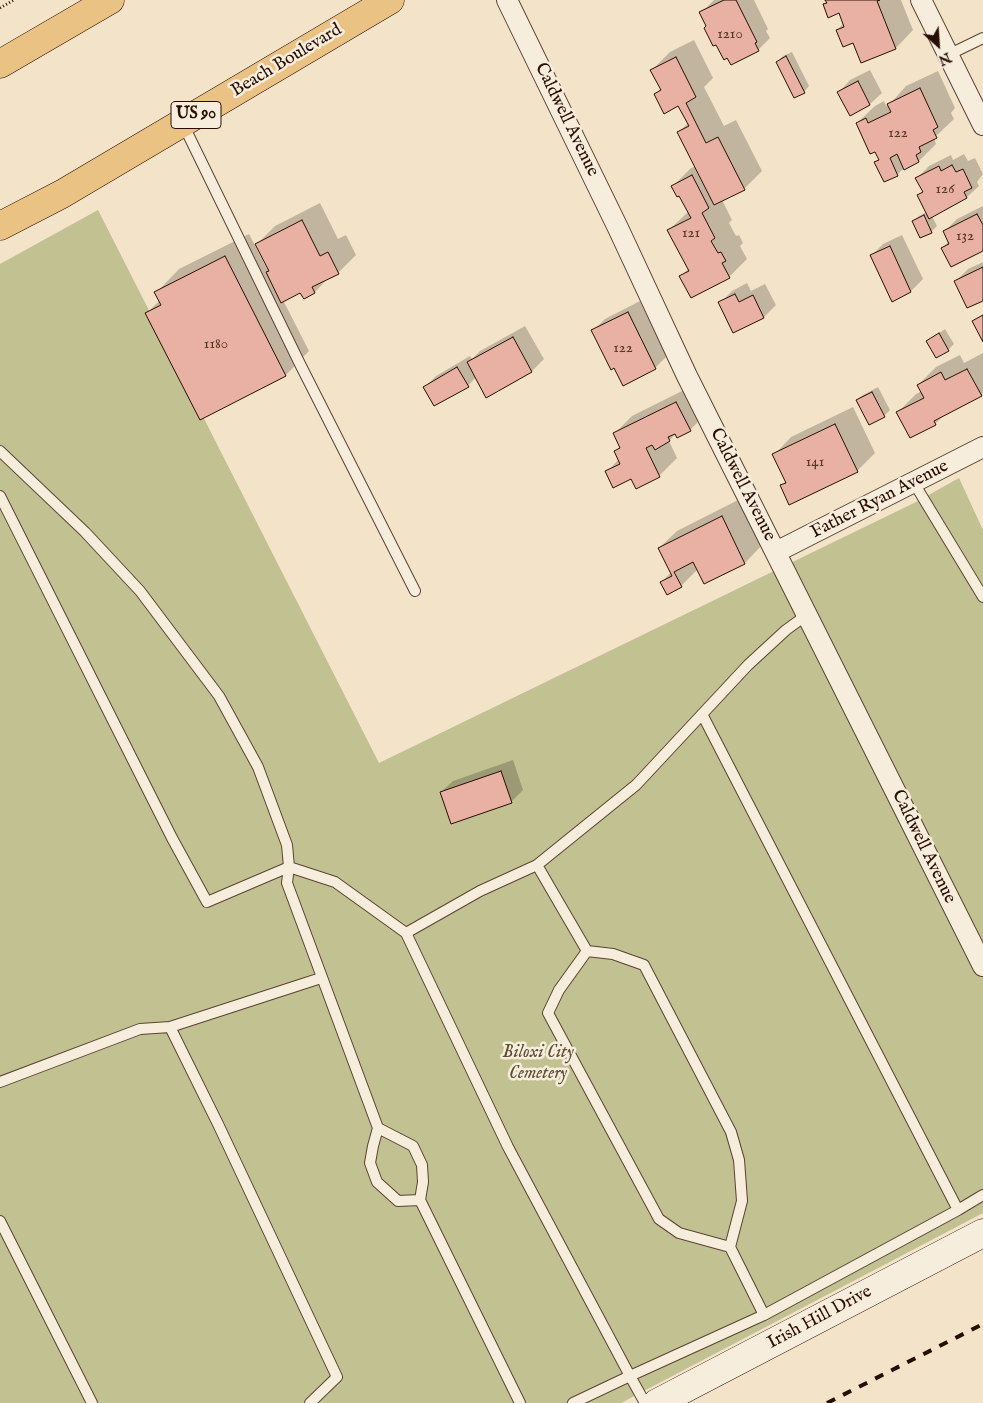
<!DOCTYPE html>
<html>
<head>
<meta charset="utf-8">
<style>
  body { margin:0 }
  #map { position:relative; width:983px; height:1403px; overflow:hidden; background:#f3e3c9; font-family:"IM FELL English",serif }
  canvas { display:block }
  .north { position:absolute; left:913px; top:20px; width:50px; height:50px; -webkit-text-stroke:4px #f7eddc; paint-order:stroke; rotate:154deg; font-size:14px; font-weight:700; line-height:20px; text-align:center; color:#280e00 }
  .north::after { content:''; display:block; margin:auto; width:18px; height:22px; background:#280e00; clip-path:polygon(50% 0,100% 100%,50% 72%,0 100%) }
</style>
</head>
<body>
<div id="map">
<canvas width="983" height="1403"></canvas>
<div class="north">N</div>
</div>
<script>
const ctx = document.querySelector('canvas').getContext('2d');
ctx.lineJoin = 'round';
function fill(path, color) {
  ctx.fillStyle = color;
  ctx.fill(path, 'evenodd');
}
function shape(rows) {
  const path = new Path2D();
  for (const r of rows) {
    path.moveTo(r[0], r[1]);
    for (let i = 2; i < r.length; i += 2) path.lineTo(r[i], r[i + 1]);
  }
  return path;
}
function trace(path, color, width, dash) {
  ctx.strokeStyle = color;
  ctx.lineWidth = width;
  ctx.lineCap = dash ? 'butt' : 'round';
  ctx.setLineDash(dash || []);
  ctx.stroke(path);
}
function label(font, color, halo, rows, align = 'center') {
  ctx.font = font + ' "IM FELL English",serif';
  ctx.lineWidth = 5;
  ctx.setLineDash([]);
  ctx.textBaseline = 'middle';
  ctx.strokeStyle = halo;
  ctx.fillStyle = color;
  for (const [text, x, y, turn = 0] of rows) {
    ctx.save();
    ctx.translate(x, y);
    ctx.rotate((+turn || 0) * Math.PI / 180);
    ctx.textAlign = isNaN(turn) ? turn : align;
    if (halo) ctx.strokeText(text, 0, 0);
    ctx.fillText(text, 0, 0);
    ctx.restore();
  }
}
const green = shape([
  [98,210,379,763,916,502,959,478,983,530,983,1213,621,1403,0,1403,0,264]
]);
const shadow = shape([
  [714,0,754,0,768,29,766,31,770,38,758,50,707,26,701,13],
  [827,0,901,0,913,30,896,48,854,42,837,30,844,23,839,12,824,5],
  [694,40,713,78,704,87,724,126,736,120,762,171,744,189,722,200,732,220,729,223,736,236,739,235,743,243,740,246,747,259,729,277,681,276,689,268,669,230,689,211,673,186,691,168,696,166,679,132,688,123,679,105,656,94,661,88,652,70,670,52],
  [792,52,809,86,804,92,777,62,783,56],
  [870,70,882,93,870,104,850,115,839,92,850,80],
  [938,71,955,108,951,113,954,119,934,138,936,144,919,161,905,167,897,175,876,162,880,159,857,123,875,106,884,101,886,106,889,105,906,86],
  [964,154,968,161,975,158,983,174,977,182,979,186,967,197,932,216,937,226,931,232,921,237,913,222,919,216,927,212,918,196,923,191,917,178,929,166,951,155,953,160],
  [320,203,338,239,346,235,356,255,338,273,329,277,315,292,304,297,301,291,283,300,309,351,286,375,200,418,146,314,160,300,156,293,179,269,249,234,267,269,269,268,257,244,275,226],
  [983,206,983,250,942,248,949,241,945,231,957,219],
  [902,235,923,279,911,291,892,300,871,256,883,244],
  [983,262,983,299,956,281,968,269],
  [747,283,751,291,765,284,776,305,764,317,734,331,720,303,732,291],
  [640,301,667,356,655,368,593,331,605,319],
  [525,326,544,359,532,371,487,396,476,377,468,386,425,387,436,376,470,356,472,359,480,351],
  [945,329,954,344,948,350,928,341],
  [983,353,983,393,981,395,945,414,935,424,898,412,916,394,922,391,918,385,936,367,960,355,964,363],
  [694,385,708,412,690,430,676,433,669,441,677,458,659,476,637,487,632,477,607,472,619,459,616,451,621,446,614,434,632,416],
  [878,387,890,410,884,416,857,400,863,395],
  [853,407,875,453,857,471,782,485,786,481,774,455,791,437],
  [740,499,762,545,745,563,704,583,698,569,681,586,662,582,671,572,659,548,677,531],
  [513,760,523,790,511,802,441,792,453,781]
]);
const building = shape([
  [724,0,736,0,757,42,755,43,759,51,731,65,727,58,724,60,716,45,713,46,704,28,706,26,699,12,724,0],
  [825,0,880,0,877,1,896,49,861,63,853,43,843,47,836,30,844,27,839,13,828,18,823,4,827,3,825,0],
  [786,56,805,93,794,98,776,62,786,56],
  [676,57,696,97,686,103,706,143,718,137,745,190,714,205,677,132,689,126,678,106,664,114,654,94,661,90,650,70,676,57],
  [858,81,870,105,850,116,837,92,858,81],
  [920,88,938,127,933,130,937,138,919,147,921,152,916,155,919,162,904,170,897,154,890,158,898,176,884,182,874,162,879,160,875,152,870,154,856,123,866,118,868,123,891,112,887,104,920,88],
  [952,165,956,172,963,169,972,188,964,192,967,198,929,219,917,195,923,192,915,178,939,166,941,171,952,165],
  [692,175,709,208,702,213,715,238,711,241,718,253,721,252,726,261,722,263,730,278,691,298,679,276,689,271,667,230,691,218,679,196,677,197,671,186,692,175],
  [977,214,983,225,983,251,951,267,941,248,949,244,943,231,977,214],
  [924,215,932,233,920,238,912,221,924,215],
  [302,220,320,256,328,252,339,274,312,287,315,293,304,299,300,293,281,303,266,272,269,271,255,244,302,220],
  [890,246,911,292,892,302,870,255,890,246],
  [225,256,286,376,200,420,145,313,161,305,154,292,225,256],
  [983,267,983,301,967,308,954,281,983,267],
  [735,294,739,302,753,295,764,318,733,333,718,302,735,294],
  [628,312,656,369,623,386,614,368,611,370,591,330,628,312],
  [983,315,983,342,972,321,983,315],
  [939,333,949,351,936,358,926,341,939,333],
  [513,337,532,372,486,398,467,362,513,337],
  [457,367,469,387,434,406,423,387,457,367],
  [967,369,982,396,934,421,936,425,910,438,896,412,924,398,917,385,941,372,945,380,967,369],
  [872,392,885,417,869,425,856,400,872,392],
  [676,402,691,431,677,438,675,434,668,437,670,441,655,450,652,445,646,448,660,477,636,489,631,479,613,488,605,471,620,464,614,451,620,448,613,433,676,402],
  [835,424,858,472,789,505,780,485,786,483,772,454,835,424],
  [722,516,745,564,704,584,693,562,674,572,682,587,667,595,660,582,672,576,658,548,722,516],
  [501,771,512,803,451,824,440,792,501,771]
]);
const path = shape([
  [0,8,14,0]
]);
const lane = shape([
  [948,55,983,38],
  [183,124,300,364,415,591],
  [0,451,85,532,140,591,219,696,258,767,287,845,289,867,287,883,378,1128,373,1146,370,1163,377,1182,398,1201,420,1200,520,1403],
  [914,483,983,597],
  [0,496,172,838,207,902,289,867,335,882,406,933,508,1147,630,1376,573,1403],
  [702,714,958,1210,983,1195],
  [537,865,587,951,559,990,548,1013,659,1219,679,1233,730,1247,764,1315,630,1376,645,1403],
  [406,933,480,891,537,865,636,785,748,665,786,630,808,614],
  [587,951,613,954,644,965,731,1132,739,1160,742,1201,730,1247],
  [0,1082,140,1029,170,1027],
  [378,1128,413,1146,422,1165,423,1182,420,1200],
  [0,1221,92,1403],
  [764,1315,958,1210],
  [310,1403,337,1377,218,1124,170,1027,321,978]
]);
const street = shape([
  [507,0,618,228,687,376,983,966],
  [921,0,983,125],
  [776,552,983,447]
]);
const secondary = shape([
  [657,1403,983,1233]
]);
const primary = shape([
  [0,64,110,0],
  [0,226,62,194,390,0]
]);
const rail = shape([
  [827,1403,983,1324]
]);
const numberNames = [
  ["1210",730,35],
  ["122",898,134],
  ["126",945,190],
  ["121",691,234],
  ["132",965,237],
  ["1180",216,345],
  ["122",623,349],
  ["141",815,463]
];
const shields = [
  [196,115,50]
];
const shieldNames = [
  ["US 90",196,115]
];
const streetNames = [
  ["Beach Boulevard",287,61,-31],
  ["Caldwell Avenue",566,120,64],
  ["Caldwell Avenue",742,485,63],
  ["Father Ryan Avenue",880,500,-27],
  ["Caldwell Avenue",923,847,64],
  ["Irish Hill Drive",820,1318,-28]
];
const parkNames = [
  ["Biloxi City",538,1053],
  ["Cemetery",538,1074]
];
fill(green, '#c2c191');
fill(shadow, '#0003');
fill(building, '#e9b1a3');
trace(building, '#280e00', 1);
trace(lane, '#5b4332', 12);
trace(street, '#5b4332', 22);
trace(secondary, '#280e00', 29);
trace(primary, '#280e00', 29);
trace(path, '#280e00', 3, [1, 2.5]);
trace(lane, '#f7eddc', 10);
trace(street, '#f7eddc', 20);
trace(secondary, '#f7eddc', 28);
trace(primary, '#eac284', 28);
trace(rail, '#280e00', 4, [9, 9]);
label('15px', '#583729', null, numberNames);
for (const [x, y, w] of shields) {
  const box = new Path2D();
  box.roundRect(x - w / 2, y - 13.5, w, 27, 4);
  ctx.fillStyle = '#f7eddc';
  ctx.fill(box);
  trace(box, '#280e00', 1);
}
label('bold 16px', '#280e00', null, shieldNames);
label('18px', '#280e00', '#f7eddc', streetNames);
label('italic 18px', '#5e4d33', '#f7eddc', parkNames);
</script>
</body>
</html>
